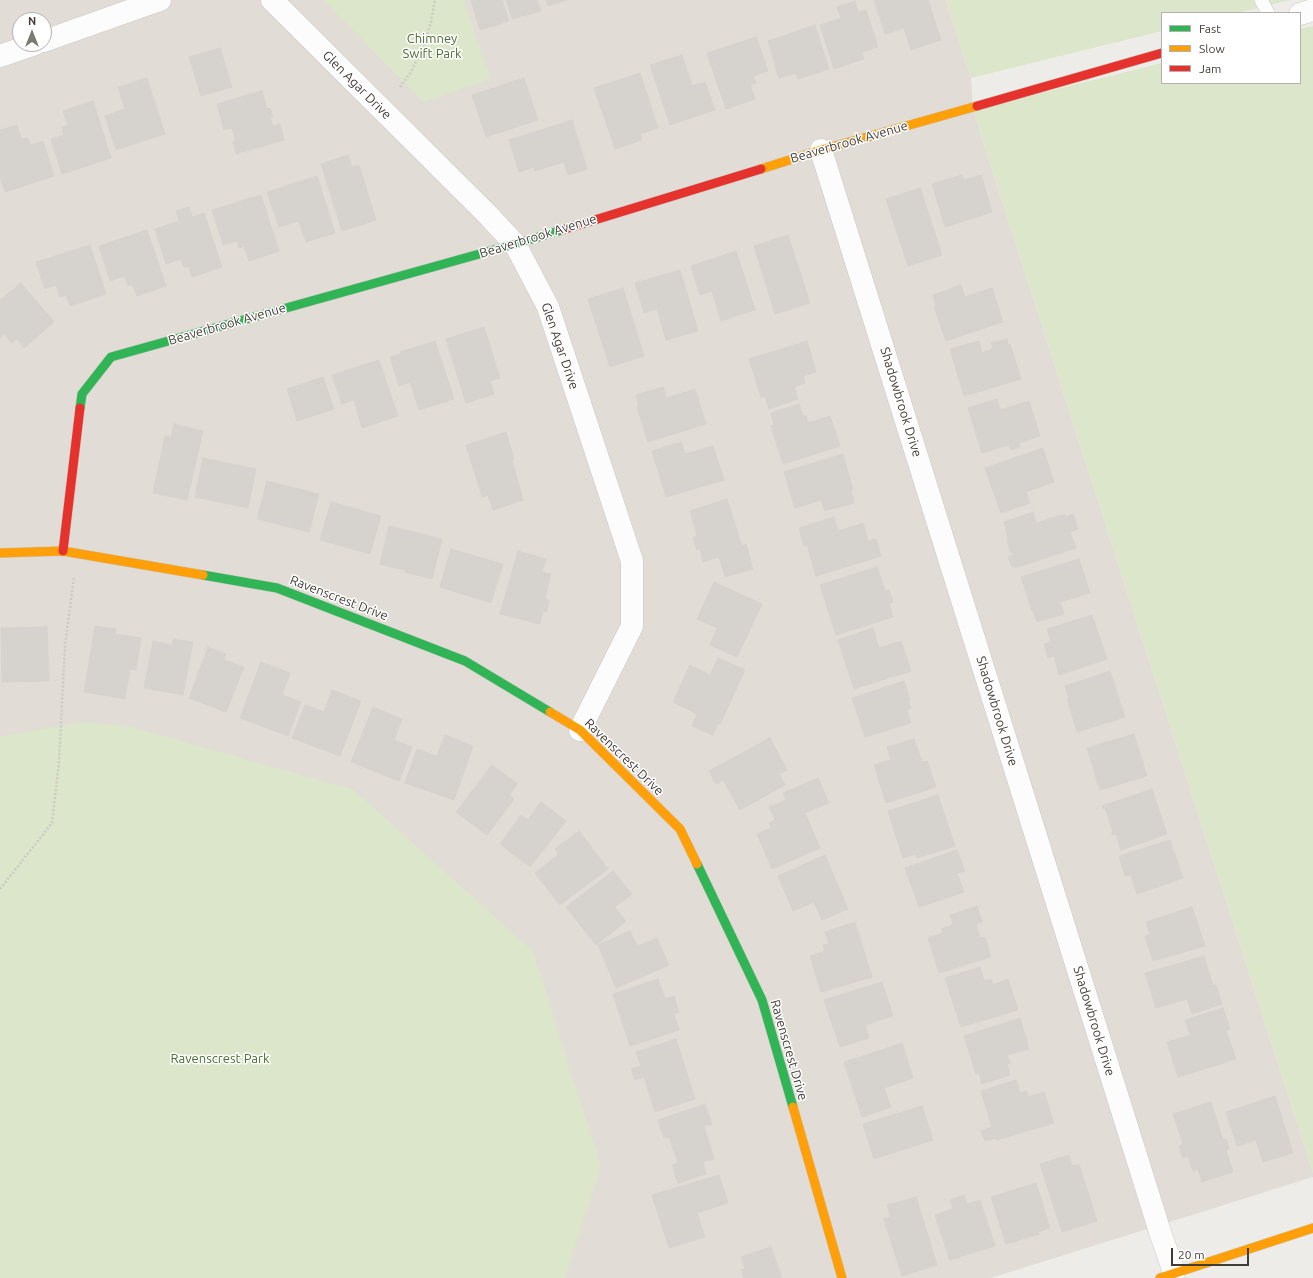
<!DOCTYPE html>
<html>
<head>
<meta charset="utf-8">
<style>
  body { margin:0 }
  #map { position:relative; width:1313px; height:1278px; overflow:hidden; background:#eeece8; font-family:Ubuntu,sans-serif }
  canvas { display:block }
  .legend { position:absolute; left:1161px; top:12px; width:140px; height:72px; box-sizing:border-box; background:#fff; border:1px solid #b3b1af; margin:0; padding:5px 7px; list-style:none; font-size:12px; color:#423d36 }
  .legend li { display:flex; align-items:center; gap:8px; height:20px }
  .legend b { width:20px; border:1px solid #b3b1af }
  .north { position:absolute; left:12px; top:12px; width:40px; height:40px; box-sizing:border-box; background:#fff; border:1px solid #b3b1af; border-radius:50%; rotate:0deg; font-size:11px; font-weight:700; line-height:16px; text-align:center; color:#423d36 }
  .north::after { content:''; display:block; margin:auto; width:14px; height:18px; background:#7e7a74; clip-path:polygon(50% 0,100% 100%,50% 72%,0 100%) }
  .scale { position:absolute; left:1171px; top:1248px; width:78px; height:18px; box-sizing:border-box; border:2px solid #423d36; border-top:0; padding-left:5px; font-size:12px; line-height:14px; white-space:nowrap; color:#423d36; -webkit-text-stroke:3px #fff; paint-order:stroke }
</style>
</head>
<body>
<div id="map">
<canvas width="1313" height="1278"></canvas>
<ul class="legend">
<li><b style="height:5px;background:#30b455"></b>Fast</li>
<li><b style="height:5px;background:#ff9f0a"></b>Slow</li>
<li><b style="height:5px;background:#e5322d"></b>Jam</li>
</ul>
<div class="north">N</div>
<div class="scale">20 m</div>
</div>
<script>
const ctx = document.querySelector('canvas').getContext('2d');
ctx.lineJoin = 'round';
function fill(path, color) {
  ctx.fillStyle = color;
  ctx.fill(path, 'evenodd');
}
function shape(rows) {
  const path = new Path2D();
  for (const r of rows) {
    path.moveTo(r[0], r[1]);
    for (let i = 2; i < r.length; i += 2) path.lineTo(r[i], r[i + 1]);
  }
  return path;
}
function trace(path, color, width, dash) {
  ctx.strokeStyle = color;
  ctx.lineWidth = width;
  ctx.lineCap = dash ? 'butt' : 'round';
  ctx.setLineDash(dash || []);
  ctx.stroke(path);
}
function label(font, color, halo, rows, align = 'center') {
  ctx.font = font + ' Ubuntu,sans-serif';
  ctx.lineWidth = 3;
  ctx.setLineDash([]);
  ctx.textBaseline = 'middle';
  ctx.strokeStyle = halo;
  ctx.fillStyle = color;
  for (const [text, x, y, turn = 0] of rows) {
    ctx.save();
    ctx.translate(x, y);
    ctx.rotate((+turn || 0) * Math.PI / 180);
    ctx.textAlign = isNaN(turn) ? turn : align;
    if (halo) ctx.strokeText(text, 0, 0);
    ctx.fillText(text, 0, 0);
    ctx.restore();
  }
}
const residential = shape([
  [0,0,946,0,971,78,973,110,1313,1173,1313,1177,991,1278,446,1278,0,788],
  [20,20,44,20,44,44,20,44]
]);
const green = shape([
  [323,0,464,0,491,79,423,102],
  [946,0,1290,0,1237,13,1162,13,1162,31,971,78],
  [1313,26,1313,1173,973,110,1162,63,1162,83,1300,83,1300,29],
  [82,722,132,727,354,790,533,951,601,1167,565,1278,0,1278,0,737]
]);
const building = shape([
  [471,0,502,0,509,21,480,30,471,0],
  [506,0,537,0,541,11,512,19,506,0],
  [546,0,567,0,548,6,546,0],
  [874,0,928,0,941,40,911,50,904,28,885,34,874,0],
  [855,1,858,12,866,10,878,47,862,52,864,59,834,69,820,25,841,18,837,7,855,1],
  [815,25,829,69,798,79,796,73,779,78,768,41,815,25],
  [756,37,768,71,753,76,756,83,750,85,755,99,726,109,707,53,756,37],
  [220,48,232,87,201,96,189,57,220,48],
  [682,55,692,86,705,82,715,110,670,125,650,65,682,55],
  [640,73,658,128,640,134,642,140,615,149,594,88,640,73],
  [147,78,165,134,116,150,105,116,125,109,118,87,147,78],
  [524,78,538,120,486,137,472,95,524,78],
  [262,91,267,109,270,108,273,117,270,118,273,126,280,124,284,140,236,154,233,141,236,141,232,128,224,130,217,104,262,91],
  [93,101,111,158,62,174,51,139,64,135,62,127,68,125,63,111,93,101],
  [572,120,587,169,568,175,564,162,535,171,534,167,519,172,509,140,572,120],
  [17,125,21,139,28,138,30,145,43,141,54,176,5,192,0,177,0,130,17,125],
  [348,155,352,167,359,165,376,220,342,231,321,164,348,155],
  [962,175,964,180,981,175,992,212,945,227,932,184,962,175],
  [317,176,335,233,306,242,299,221,279,227,267,192,317,176],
  [920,188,942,255,908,266,886,199,920,188],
  [261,195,279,251,249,261,244,246,239,248,237,241,223,245,212,210,261,195],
  [189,207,192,217,204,213,222,267,192,277,189,266,184,267,181,259,166,264,155,229,179,221,176,211,189,207],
  [147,230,166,286,137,296,132,284,128,286,125,276,110,281,99,246,147,230],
  [788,235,810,303,775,314,754,246,788,235],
  [90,245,106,294,70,306,66,295,60,297,56,285,45,289,36,262,90,245],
  [736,251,755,310,721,321,712,291,700,295,691,266,736,251],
  [680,270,698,331,666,340,657,309,644,313,635,283,680,270],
  [21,283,54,322,24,348,17,339,12,343,4,334,0,338,0,300,21,283],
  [961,285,965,297,992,288,1003,322,946,341,934,307,936,306,933,295,961,285],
  [623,288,644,356,610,367,588,299,623,288],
  [484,327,500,378,490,381,494,394,466,403,446,339,484,327],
  [1007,339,1008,345,1010,344,1021,379,964,396,950,349,979,341,982,353,993,349,991,343,1007,339],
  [435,341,454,399,419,410,410,382,399,386,390,357,401,354,400,352,435,341],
  [807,341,816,372,803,376,805,383,794,387,798,399,769,409,765,396,761,397,749,359,807,341],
  [379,360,398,416,362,428,354,400,342,404,332,375,379,360],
  [323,377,334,409,297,421,287,389,323,377],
  [663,387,666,398,695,389,706,424,648,442,637,407,639,406,636,395,663,387],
  [997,399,1000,410,1029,401,1040,436,1019,443,1020,447,1011,450,1009,445,982,453,968,408,997,399],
  [799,404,803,416,806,415,808,423,830,416,840,446,783,464,771,426,774,425,771,413,799,404],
  [174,424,203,431,187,500,153,493,165,436,171,437,174,424],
  [506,432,514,459,512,460,523,500,493,510,488,495,482,497,466,445,506,432],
  [681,442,685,454,713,446,724,480,666,497,652,451,681,442],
  [1043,448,1054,482,1026,492,1030,503,1001,513,985,468,1043,448],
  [843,454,853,490,851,491,854,503,825,511,821,500,795,508,784,472,843,454],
  [203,458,256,469,248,508,195,497,203,458],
  [267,481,319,494,309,532,257,519,267,481],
  [727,499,742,546,746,544,753,569,725,577,719,557,703,562,700,549,697,550,693,538,697,535,690,511,727,499],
  [331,502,381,516,370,554,320,540,331,502],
  [1033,512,1036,523,1065,514,1065,517,1073,514,1078,529,1070,532,1076,548,1018,567,1012,567,1008,557,1013,555,1013,552,1011,553,1007,541,1008,540,1007,533,1004,522,1033,512],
  [834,517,838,531,863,523,868,541,876,539,881,556,816,576,807,545,804,546,799,528,834,517],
  [389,526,442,539,432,579,405,572,405,570,380,564,389,526],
  [451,549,503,564,491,603,440,587,451,549],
  [518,551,546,559,542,572,551,574,545,598,549,601,546,612,543,611,540,624,500,614,518,551],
  [1079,559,1090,593,1060,602,1064,614,1037,622,1033,611,1032,611,1021,577,1079,559],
  [877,567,885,591,889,590,893,602,889,604,893,617,836,635,820,585,877,567],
  [714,582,762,604,737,657,710,645,717,628,697,619,714,582],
  [1092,615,1107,659,1059,675,1054,656,1048,658,1044,644,1051,642,1047,629,1092,615],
  [95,626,116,629,115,634,141,638,136,670,130,669,125,699,84,692,95,626],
  [47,627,49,681,2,682,1,628,47,627],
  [873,628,879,648,901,641,911,671,854,689,838,640,873,628],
  [174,639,193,642,183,695,144,688,153,641,172,645,174,639],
  [208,647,226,654,224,660,244,667,226,712,189,698,208,647],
  [718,658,745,670,720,724,718,723,713,735,692,726,697,714,673,702,690,665,710,675,718,658],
  [261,662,290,673,282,695,301,702,288,736,240,718,261,662],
  [1110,671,1125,717,1077,732,1067,699,1069,699,1065,686,1110,671],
  [904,681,910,700,908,701,911,708,907,710,911,723,865,737,852,698,904,681],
  [332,690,361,701,340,756,292,738,305,705,324,712,332,690],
  [373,707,402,719,394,740,412,747,399,781,351,762,373,707],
  [1134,734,1147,776,1100,790,1087,748,1134,734],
  [445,735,473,746,454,800,405,783,417,749,437,756,445,735],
  [770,738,787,770,779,774,785,785,740,810,723,780,716,784,709,771,770,738],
  [914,739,922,762,927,761,936,787,886,803,874,765,891,760,887,747,914,739],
  [492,765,518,784,509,795,514,799,487,835,456,812,492,765],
  [818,778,829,803,805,813,820,848,772,869,757,834,771,828,769,823,775,820,769,807,786,800,783,793,818,778],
  [1152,789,1167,834,1121,850,1116,834,1112,835,1112,832,1113,831,1105,808,1103,809,1102,806,1152,789],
  [938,795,955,846,917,858,916,854,903,858,888,811,938,795],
  [541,802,566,821,530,867,500,844,521,815,528,820,541,802],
  [579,831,608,869,560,905,535,873,559,854,555,849,579,831],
  [1170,840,1183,878,1137,894,1131,875,1125,876,1119,856,1170,840],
  [957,850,965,871,957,873,964,892,919,907,905,868,957,850],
  [825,855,848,909,822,920,814,902,793,911,778,876,825,855],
  [613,871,632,894,615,907,626,921,596,945,566,907,613,871],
  [977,906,982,922,976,924,980,938,985,937,991,957,939,973,928,938,943,933,941,929,953,925,950,915,977,906],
  [1192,907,1205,946,1153,961,1145,936,1150,934,1146,922,1192,907],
  [855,922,872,977,821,992,810,956,825,951,823,945,829,944,825,932,855,922],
  [630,931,637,946,657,938,669,965,616,988,598,945,630,931],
  [1204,956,1213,986,1216,985,1222,1004,1192,1014,1187,999,1156,1008,1145,973,1204,956],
  [980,967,984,981,991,979,993,985,1008,979,1018,1010,961,1027,945,978,980,967],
  [658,979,665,999,674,996,679,1012,674,1014,679,1030,630,1046,613,994,658,979],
  [882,982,893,1016,865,1025,869,1038,840,1047,824,1000,882,982],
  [1223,1008,1230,1029,1226,1030,1236,1059,1178,1077,1167,1042,1190,1035,1185,1020,1223,1008],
  [1020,1018,1029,1049,1007,1055,1010,1063,1007,1064,1010,1075,982,1084,979,1073,976,1074,964,1036,1020,1018],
  [676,1039,695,1099,655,1112,644,1077,635,1080,631,1069,641,1066,636,1052,676,1039],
  [902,1043,913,1078,884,1088,891,1107,862,1117,844,1062,902,1043],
  [1016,1080,1020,1093,1027,1091,1028,1097,1044,1092,1054,1123,997,1140,996,1138,985,1141,981,1131,992,1127,981,1091,1016,1080],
  [1275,1096,1293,1153,1263,1162,1256,1140,1237,1146,1226,1112,1275,1096],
  [1211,1102,1223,1140,1226,1139,1229,1149,1226,1150,1233,1172,1202,1182,1198,1169,1193,1171,1188,1156,1183,1158,1179,1146,1183,1144,1173,1114,1211,1102],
  [705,1104,712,1124,704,1126,714,1159,703,1162,706,1174,678,1183,672,1165,678,1163,669,1137,664,1138,658,1120,705,1104],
  [922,1106,933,1140,874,1159,863,1124,922,1106],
  [1069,1155,1072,1166,1079,1164,1097,1221,1062,1232,1040,1164,1069,1155],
  [719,1175,728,1203,697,1213,705,1237,669,1248,652,1195,719,1175],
  [1036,1183,1050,1228,1038,1232,1039,1234,1006,1244,991,1197,1036,1183],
  [964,1195,967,1204,980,1200,995,1246,950,1260,935,1215,953,1209,950,1200,964,1195],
  [916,1197,937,1265,902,1276,884,1219,891,1217,887,1205,916,1197],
  [771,1247,782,1278,744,1278,741,1270,745,1269,741,1257,771,1247]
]);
const path = shape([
  [400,87,411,72,423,47,431,22,435,0],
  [0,889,52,823,59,762,65,646,74,577]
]);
const lane = shape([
  [1261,0,1268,13]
]);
const street = shape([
  [272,0,486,213,515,244,548,307,632,561,632,626,580,730],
  [1300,14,1313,10],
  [44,41,160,0],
  [0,56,35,44],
  [821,150,1161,1235,1174,1272]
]);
const fast = shape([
  [80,408,82,394,111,357,515,244,562,230],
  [203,575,277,588,465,661,550,712],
  [697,864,762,1000,793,1107]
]);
const slow = shape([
  [761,169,821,150,977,106],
  [0,553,63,551,203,575],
  [550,712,580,730,680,829,697,864],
  [793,1107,842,1278],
  [1160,1278,1313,1228]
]);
const jam = shape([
  [977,106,1162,53],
  [562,230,761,169],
  [63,551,80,408]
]);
const parkNames = [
  ["Chimney",432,39],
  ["Swift Park",432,54],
  ["Ravenscrest Park",220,1059]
];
const streetNames = [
  ["Glen Agar Drive",357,85,45],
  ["Beaverbrook Avenue",849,142,-16],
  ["Beaverbrook Avenue",538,236,-17],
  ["Beaverbrook Avenue",227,324,-16],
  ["Glen Agar Drive",560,346,71],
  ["Shadowbrook Drive",901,402,73],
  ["Ravenscrest Drive",339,598,21],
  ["Shadowbrook Drive",997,711,73],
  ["Ravenscrest Drive",624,757,44],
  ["Shadowbrook Drive",1094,1021,73],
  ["Ravenscrest Drive",789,1050,74]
];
fill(residential, '#e1ddd6');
fill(green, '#dce6ca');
fill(building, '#d6d3cf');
trace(building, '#d6d3ce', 1);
trace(lane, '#cac8c4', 14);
trace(street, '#cac8c4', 23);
trace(fast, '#ccc8c0', 10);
trace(slow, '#ccc8c0', 10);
trace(jam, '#ccc8c0', 10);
trace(path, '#cccac6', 2.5, [2, 2]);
trace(lane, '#fcfcfc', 13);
trace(street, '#fcfcfc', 22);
trace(fast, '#30b455', 9);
trace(slow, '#ff9f0a', 9);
trace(jam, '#e5322d', 9);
label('13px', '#4b6d30', '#fff', parkNames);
label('13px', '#423d36', '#fff', streetNames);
</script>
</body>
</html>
